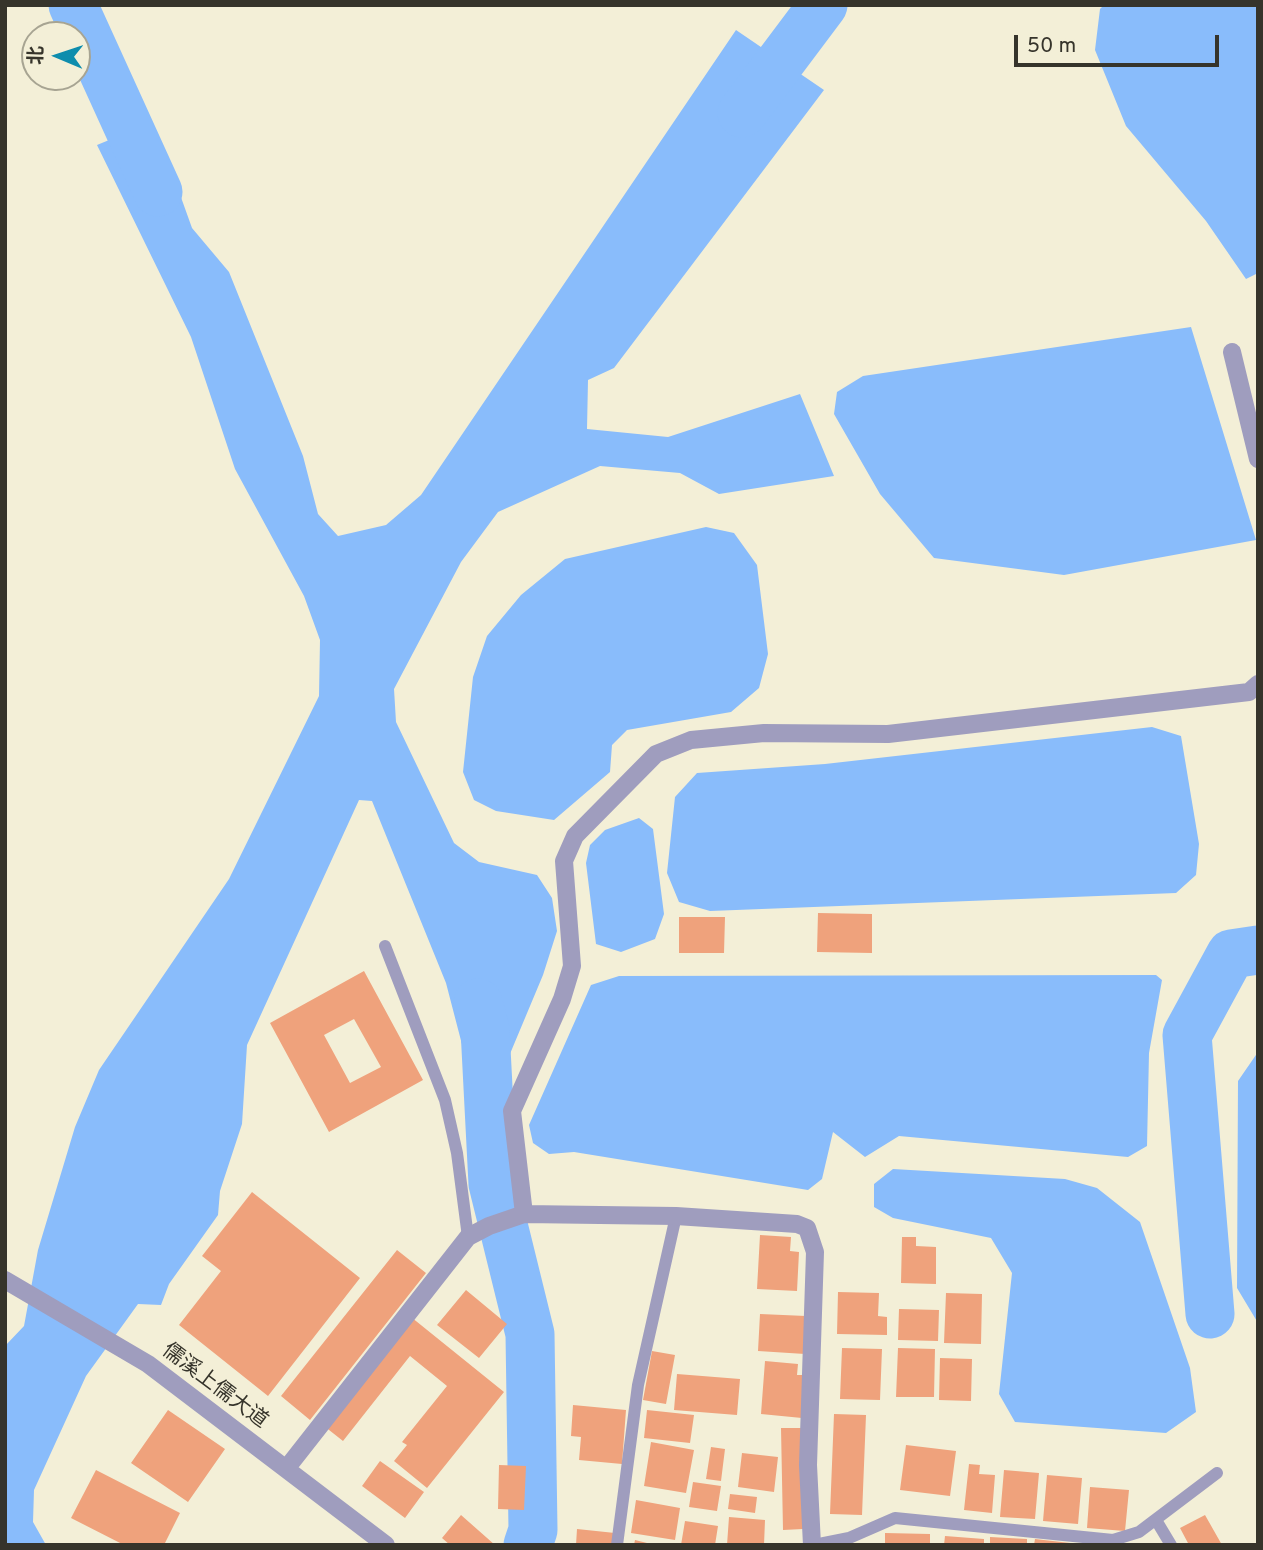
<!DOCTYPE html>
<html>
<head>
<meta charset="utf-8">
<style>
  body { margin:0 }
  #map { position:relative; width:1263px; height:1550px; overflow:hidden; background:#f3efd7; font-family:Overpass,"Noto Sans SC",sans-serif }
  canvas { display:block }
  .frame { position:absolute; inset:0; border:7px solid #36342b; pointer-events:none }
  .north { position:absolute; left:21px; top:21px; width:70px; height:70px; box-sizing:border-box; background:#f3efd7; border:2px solid #a7a492; border-radius:50%; rotate:272deg; font-size:19px; font-weight:700; line-height:28px; text-align:center; color:#36342b }
  .north::after { content:''; display:block; margin:auto; width:24px; height:32px; background:#0e8dad; clip-path:polygon(50% 0,100% 100%,50% 72%,0 100%) }
  .scale { position:absolute; left:1014px; top:35px; width:205px; height:32px; box-sizing:border-box; border:4px solid #36342b; border-top:0; padding-left:9px; font-size:21px; line-height:24px; white-space:nowrap; color:#36342b; -webkit-text-stroke:5px #f3efd7; paint-order:stroke }
</style>
</head>
<body>
<div id="map">
<canvas width="1263" height="1550"></canvas>
<div class="frame"></div>
<div class="north">北</div>
<div class="scale">50 m</div>
</div>
<script>
const ctx = document.querySelector('canvas').getContext('2d');
ctx.lineJoin = 'round';
function fill(path, color) {
  ctx.fillStyle = color;
  ctx.fill(path, 'evenodd');
}
function shape(rows) {
  const path = new Path2D();
  for (const r of rows) {
    path.moveTo(r[0], r[1]);
    for (let i = 2; i < r.length; i += 2) path.lineTo(r[i], r[i + 1]);
  }
  return path;
}
function trace(path, color, width, dash) {
  ctx.strokeStyle = color;
  ctx.lineWidth = width;
  ctx.lineCap = dash ? 'butt' : 'round';
  ctx.setLineDash(dash || []);
  ctx.stroke(path);
}
function label(font, color, halo, rows, align = 'center') {
  ctx.font = font + ' Overpass,"Noto Sans SC",sans-serif';
  ctx.lineWidth = 7;
  ctx.setLineDash([]);
  ctx.textBaseline = 'middle';
  ctx.strokeStyle = halo;
  ctx.fillStyle = color;
  for (const [text, x, y, turn = 0] of rows) {
    ctx.save();
    ctx.translate(x, y);
    ctx.rotate((+turn || 0) * Math.PI / 180);
    ctx.textAlign = isNaN(turn) ? turn : align;
    if (halo) ctx.strokeText(text, 0, 0);
    ctx.fillText(text, 0, 0);
    ctx.restore();
  }
}
const water = shape([
  [1104,5,1258,5,1258,273,1246,279,1206,221,1126,126,1095,50,1100,9],
  [736,30,824,90,614,368,588,380,587,429,668,437,800,394,834,476,719,494,680,473,600,466,498,512,461,562,394,689,396,722,454,843,479,862,537,875,552,898,557,931,543,975,507,1061,471,1079,446,983,372,801,359,800,247,1045,242,1124,220,1191,218,1215,169,1284,161,1305,138,1304,86,1376,34,1490,33,1522,46,1545,5,1545,5,1346,24,1326,38,1250,75,1127,99,1070,229,879,319,696,320,640,304,596,235,469,191,337,97,145,148,124,173,175,192,228,229,272,303,456,318,514,338,536,386,525,421,495],
  [1191,327,1256,540,1064,575,934,558,880,494,834,414,837,392,863,376],
  [706,527,734,533,757,565,768,654,759,688,731,712,627,730,612,745,610,772,554,820,496,811,474,800,463,772,473,677,487,636,521,595,565,559],
  [1152,727,1181,736,1199,844,1196,875,1176,893,710,911,679,902,667,873,675,797,697,773,825,764],
  [639,818,653,829,664,914,655,939,621,952,596,944,586,863,590,845,605,830],
  [1156,975,1162,980,1149,1053,1147,1146,1128,1157,899,1136,865,1157,833,1132,822,1179,808,1190,574,1152,549,1154,533,1143,529,1125,591,985,619,976],
  [1258,1052,1258,1323,1237,1288,1238,1081],
  [893,1169,1065,1179,1097,1188,1140,1222,1190,1368,1196,1412,1166,1433,1015,1422,999,1394,1012,1273,991,1238,893,1218,874,1207,874,1184]
]);
const river = shape([
  [73,5,158,192],
  [742,113,823,5],
  [478,1003,485,1029,493,1184,530,1334,533,1530,528,1545],
  [1210,1314,1187,1035,1231,954,1258,950]
]);
const building = shape([
  [818,913,872,914,872,953,817,952],
  [679,917,725,917,724,953,679,953],
  [364,971,423,1080,329,1132,270,1023],
  [354,1019,381,1067,350,1083,324,1035],
  [252,1192,360,1278,268,1396,179,1325,221,1271,202,1256],
  [760,1235,791,1237,790,1251,799,1252,797,1291,757,1289],
  [902,1237,916,1237,916,1246,936,1247,936,1284,901,1283],
  [397,1250,426,1273,310,1420,281,1396],
  [466,1290,507,1324,479,1358,437,1325],
  [838,1292,879,1293,878,1316,887,1317,887,1335,837,1334],
  [946,1293,982,1294,981,1344,944,1343],
  [899,1309,939,1310,938,1341,898,1340],
  [760,1314,806,1316,805,1354,758,1351],
  [411,1317,504,1392,427,1488,394,1461,407,1445,402,1442,447,1386,410,1356,343,1441,324,1426],
  [842,1348,882,1349,880,1400,840,1399],
  [898,1348,935,1349,934,1397,896,1397],
  [652,1351,675,1355,666,1404,643,1400],
  [940,1358,972,1359,971,1401,939,1400],
  [765,1361,798,1364,797,1375,806,1375,802,1418,761,1414],
  [677,1374,740,1379,737,1415,674,1410],
  [573,1405,626,1410,622,1464,579,1460,581,1437,571,1436],
  [168,1410,225,1449,188,1502,131,1463],
  [647,1410,694,1415,690,1443,644,1438],
  [834,1414,866,1415,862,1515,830,1514],
  [781,1428,801,1428,803,1529,783,1530],
  [651,1442,694,1450,686,1493,644,1486],
  [906,1445,956,1451,950,1496,900,1490],
  [711,1447,725,1449,721,1481,706,1479],
  [742,1453,778,1457,774,1492,738,1487],
  [380,1461,424,1492,405,1518,362,1486],
  [969,1464,980,1465,979,1474,995,1475,992,1513,964,1510],
  [499,1465,526,1466,524,1510,498,1509],
  [96,1470,180,1513,164,1545,124,1545,71,1518],
  [1004,1470,1039,1473,1035,1519,1000,1517],
  [1047,1475,1082,1478,1078,1524,1043,1521],
  [693,1482,721,1486,717,1511,689,1507],
  [1090,1487,1129,1490,1125,1531,1087,1528],
  [730,1494,757,1497,755,1513,728,1509],
  [636,1500,680,1508,675,1540,631,1533],
  [461,1515,495,1545,450,1545,442,1538],
  [1205,1515,1222,1545,1189,1545,1180,1528],
  [729,1517,765,1520,764,1545,727,1545],
  [685,1521,718,1526,715,1545,681,1545],
  [577,1529,615,1533,614,1545,576,1545],
  [885,1533,930,1534,930,1545,885,1545],
  [945,1536,984,1539,984,1545,944,1545],
  [990,1537,1027,1539,1027,1545,990,1545],
  [1035,1539,1070,1543,1070,1545,1034,1545],
  [635,1540,651,1544,651,1545,634,1545]
]);
const lane = shape([
  [385,946,445,1100,457,1153,468,1237],
  [1156,1520,1171,1545],
  [617,1545,638,1385,676,1216],
  [814,1545,849,1538,895,1518,1113,1540,1139,1532,1217,1473]
]);
const street = shape([
  [1232,352,1258,459],
  [524,1214,512,1111,562,999,572,966,564,861,575,836,656,754,691,740,764,733,888,734,1249,692,1258,684],
  [5,1280,148,1364,386,1545],
  [286,1469,468,1237,489,1226,524,1214,676,1216,797,1224,807,1228,815,1252,808,1465,812,1545]
]);
const streetNames = [
  ["儒溪上儒大道",214,1387,37]
];
fill(water, '#89bcfb');
trace(river, '#89bcfb', 49);
fill(building, '#efa27c');
trace(lane, '#9f9dbe', 12);
trace(street, '#9f9dbe', 18);
label('21px', '#36342b', '#f3efd7', streetNames);
</script>
</body>
</html>
